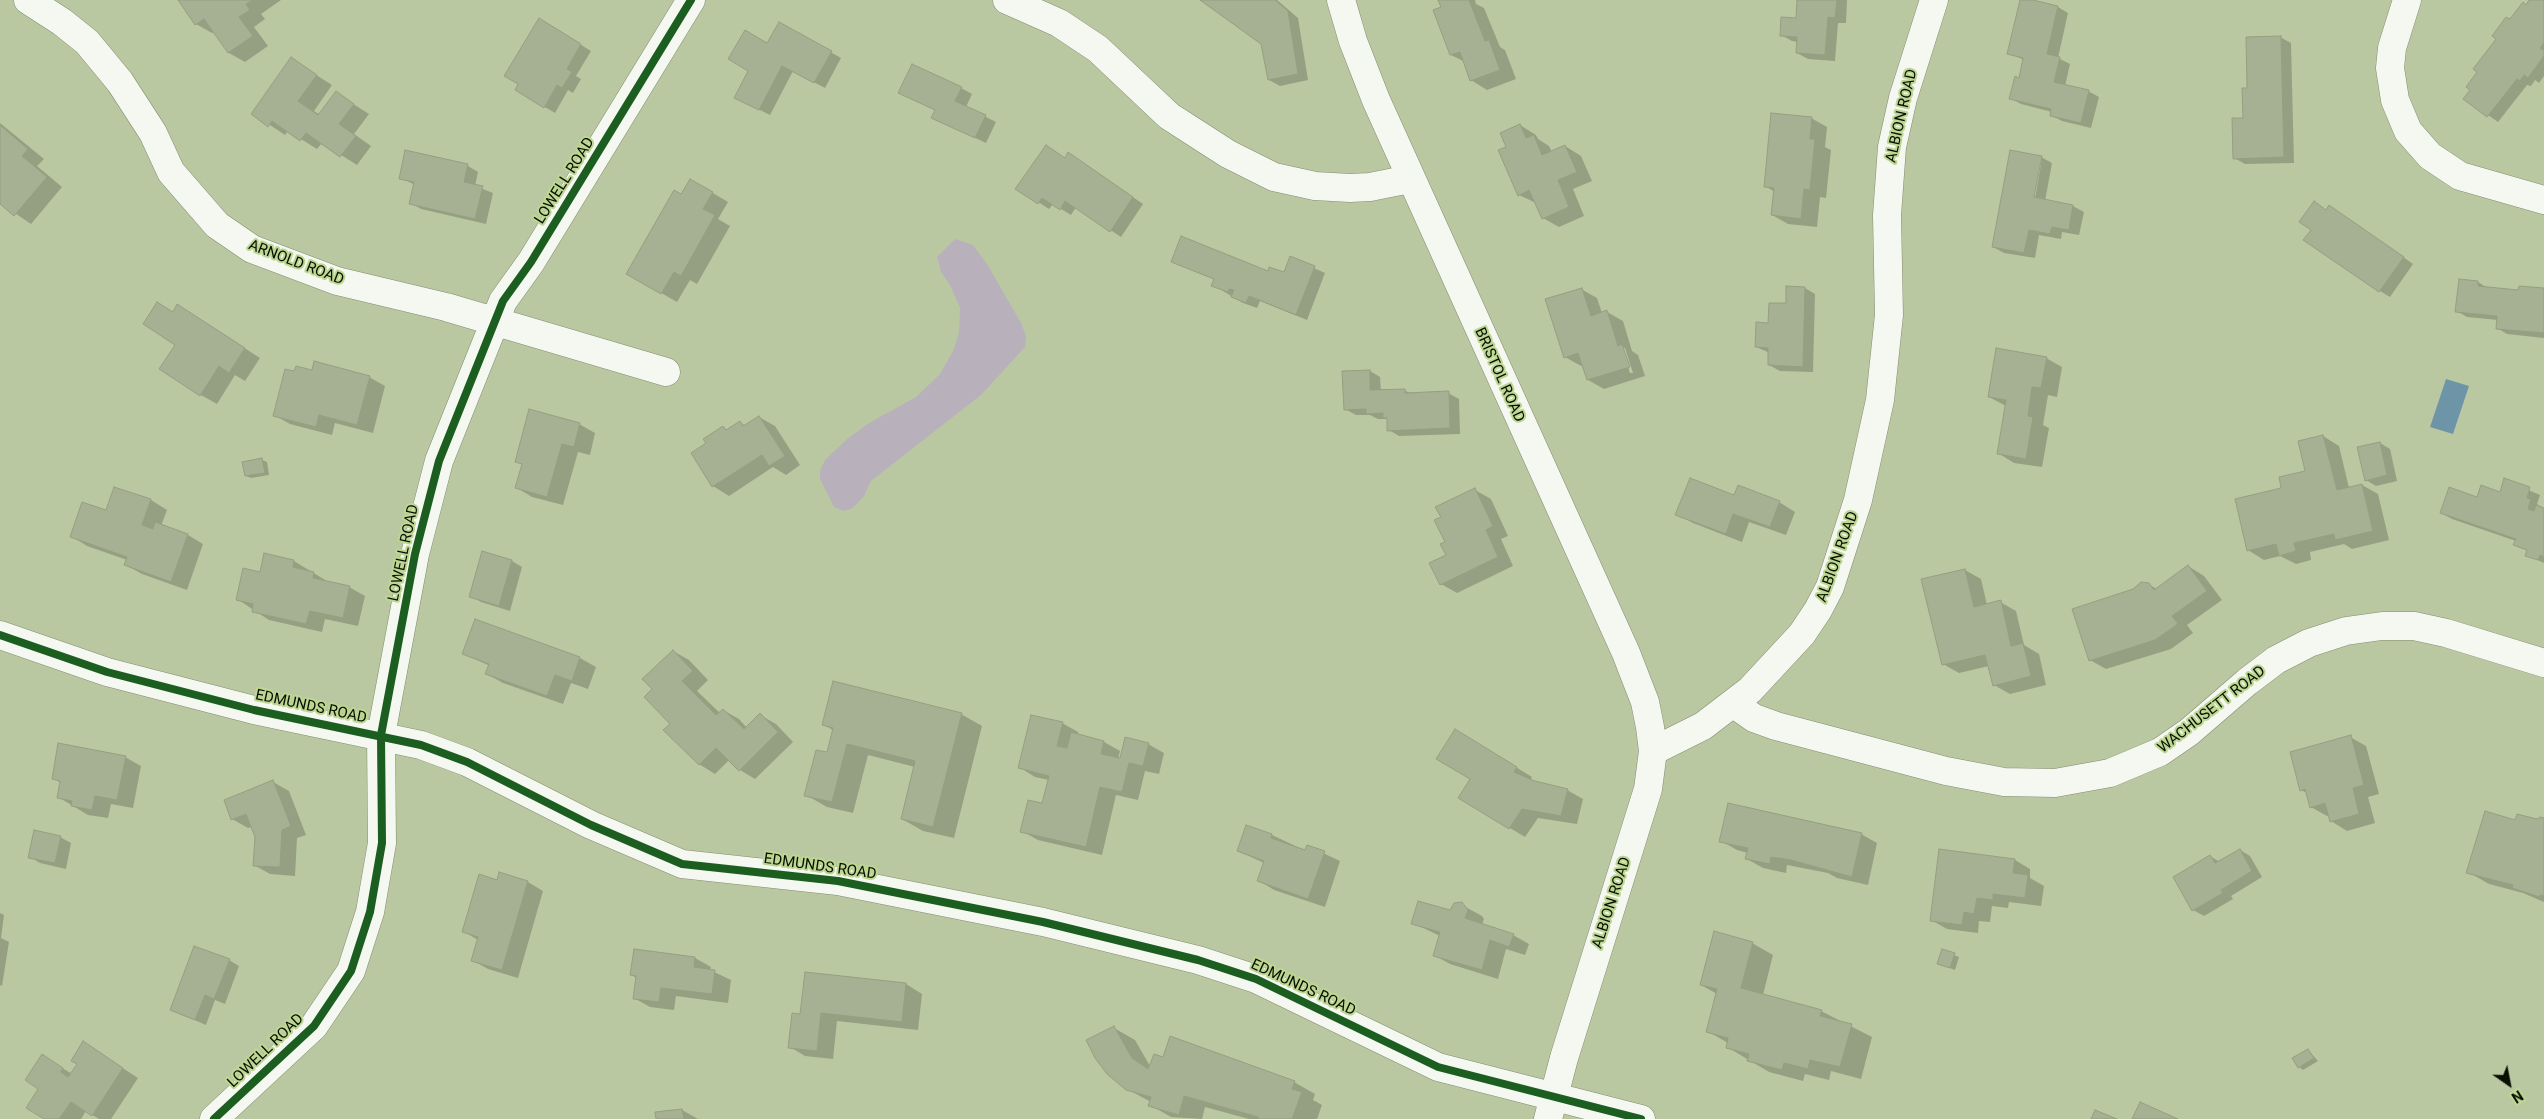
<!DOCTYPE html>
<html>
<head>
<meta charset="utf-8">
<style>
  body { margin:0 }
  #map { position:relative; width:2544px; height:1119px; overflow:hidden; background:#bac8a2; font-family:Roboto,sans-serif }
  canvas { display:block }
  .north { position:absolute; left:2484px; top:1059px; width:50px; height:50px; -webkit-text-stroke:4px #bdd793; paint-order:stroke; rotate:147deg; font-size:14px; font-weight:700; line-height:20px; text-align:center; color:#070f00 }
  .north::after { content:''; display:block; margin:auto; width:18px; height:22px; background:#070f00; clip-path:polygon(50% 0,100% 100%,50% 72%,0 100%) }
</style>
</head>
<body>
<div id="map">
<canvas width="2544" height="1119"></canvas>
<div class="north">N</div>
</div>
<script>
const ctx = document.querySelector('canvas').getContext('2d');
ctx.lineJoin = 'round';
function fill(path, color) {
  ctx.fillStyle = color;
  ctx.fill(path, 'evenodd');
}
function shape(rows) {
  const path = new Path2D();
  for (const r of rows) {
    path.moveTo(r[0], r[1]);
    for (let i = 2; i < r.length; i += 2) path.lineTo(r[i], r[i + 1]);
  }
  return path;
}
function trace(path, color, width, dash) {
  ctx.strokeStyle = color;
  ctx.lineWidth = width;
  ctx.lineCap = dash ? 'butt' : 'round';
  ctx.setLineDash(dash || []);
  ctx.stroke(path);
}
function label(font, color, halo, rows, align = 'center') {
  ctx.font = font + ' Roboto,sans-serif';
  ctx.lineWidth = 4;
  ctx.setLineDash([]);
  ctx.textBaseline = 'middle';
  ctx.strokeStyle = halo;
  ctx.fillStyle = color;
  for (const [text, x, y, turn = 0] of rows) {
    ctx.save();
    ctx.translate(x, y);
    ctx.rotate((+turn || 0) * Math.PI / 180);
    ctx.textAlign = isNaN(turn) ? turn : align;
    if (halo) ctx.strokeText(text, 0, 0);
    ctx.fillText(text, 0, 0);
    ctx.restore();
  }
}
const green = shape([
  [955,239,973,245,987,264,1021,323,1026,336,1025,347,981,395,871,481,864,496,853,508,844,511,834,507,820,479,820,470,825,460,847,439,869,423,916,397,940,374,953,351,959,332,960,308,950,285,941,272,937,257]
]);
const water = shape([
  [2446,379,2469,386,2453,434,2430,427]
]);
const shadow = shape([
  [179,0,281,0,261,14,265,19,254,27,268,46,245,62,229,53,214,32,212,33,196,24],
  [1202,0,1277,0,1298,18,1308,80,1280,86,1269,80,1262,44],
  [1439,0,1475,0,1476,4,1484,8,1500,47,1505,50,1516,79,1487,90,1471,80,1465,62,1451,55],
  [1799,0,1847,0,1846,23,1838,23,1835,61,1808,59,1797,53,1798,42,1792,41,1781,35,1797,19],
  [2021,0,2058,7,2068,13,2058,58,2070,64,2065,86,2088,91,2099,97,2091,128,2062,121,2051,115,2052,112,2021,104,2010,98,2020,79,2024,60,2009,53],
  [2531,0,2544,0,2544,76,2539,83,2535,80,2531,86,2527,85,2498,122,2465,99,2510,21],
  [540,20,591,51,576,76,581,79,573,93,568,90,555,113,516,90],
  [780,23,841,58,825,88,793,71,770,115,746,103,768,44],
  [2280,37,2291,43,2294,163,2245,164,2234,158,2244,119],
  [291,59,332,85,314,111,320,115,336,93,369,114,354,134,371,146,357,165,322,143,317,149,288,131,285,135,252,113],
  [961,88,972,94,966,107,996,122,986,143,933,118,936,110,900,93],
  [1811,118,1827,127,1825,147,1831,150,1826,198,1820,197,1817,227,1788,224,1772,215,1775,192,1765,186],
  [0,123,44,159,37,166,62,187,31,224,0,203],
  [1520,125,1536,135,1538,139,1549,146,1552,152,1565,146,1581,156,1592,181,1573,189,1584,216,1559,227,1543,218,1536,203,1519,195],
  [406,152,468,166,478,172,475,186,493,193,486,224,421,209,411,203,415,185,401,178],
  [2011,152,2041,157,2052,163,2045,201,2073,206,2084,212,2079,235,2062,232,2061,239,2039,235,2035,258,2004,253,1993,247],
  [2040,159,2042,159,2034,204,2032,203],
  [1065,159,1079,160,1143,204,1121,237,1076,207,1071,215,1053,204,1049,209,1017,188],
  [691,180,728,202,718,219,730,226,697,284,690,280,677,302,628,274],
  [2314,203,2327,211,2340,213,2413,264,2390,297,2380,291,2312,229],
  [1291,258,1325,273,1307,320,1260,301,1257,308,1243,303,1213,285,1215,280,1173,261,1285,274],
  [2478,282,2489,289,2519,291,2544,289,2544,338,2507,334,2497,328,2498,320,2467,317,2457,311],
  [1805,288,1815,294,1813,372,1780,371,1769,365,1770,353,1756,347,1769,324],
  [1581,289,1597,298,1602,313,1607,312,1623,321,1632,351,1638,355,1645,376,1604,389,1588,380,1583,365,1581,366,1565,357],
  [1622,348,1625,348,1633,373,1630,373],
  [173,313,193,315,260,358,245,381,235,375,217,404,201,395,176,344],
  [2046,358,2062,367,2057,397,2048,395,2043,425,2049,428,2042,467,2014,463,1998,453,2006,406,1989,397],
  [313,371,369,377,385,386,373,433,335,423,332,435,290,424,274,415,295,373],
  [1370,371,1380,377,1381,391,1404,390,1412,394,1448,393,1459,399,1460,434,1399,436,1389,430,1387,419,1378,419,1370,415,1356,415,1345,409],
  [759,417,775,426,800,465,786,475,773,467,729,496,713,486,692,453,708,444,723,428,728,430,740,422,745,426],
  [579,424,595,433,590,455,578,452,563,505,532,497,517,488,523,465,516,461],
  [2323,436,2339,446,2349,488,2362,485,2378,494,2389,540,2352,549,2344,544,2310,552,2311,560,2296,564,2280,556,2264,560,2248,550,2306,472],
  [2380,443,2390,449,2397,481,2376,486,2366,480],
  [262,460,267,462,269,475,251,478,246,476],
  [2505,480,2540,495,2537,504,2544,509,2544,563,2526,555,2528,551,2515,544,2516,541,2452,519,2441,513,2478,499,2501,493],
  [115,488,151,500,167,510,161,526,188,535,203,544,187,590,142,574,126,565,127,560,87,546,71,536,106,512],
  [1475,490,1491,499,1508,536,1501,539,1513,566,1457,593,1441,584,1447,556,1442,518],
  [1735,496,1779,502,1795,512,1786,535,1749,522,1742,542,1693,523,1677,514],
  [265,555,294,561,330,583,349,587,365,596,358,626,325,619,322,632,269,620,237,599,261,573],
  [512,561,522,567,510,611,481,602,471,596],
  [2188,566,2204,576,2222,600,2187,625,2193,633,2171,649,2106,669,2090,660,2148,584,2157,589],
  [1965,570,1981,579,1987,605,2000,602,2016,611,2024,645,2039,654,2046,685,2010,694,1994,685,1989,666,1959,673,1943,664],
  [475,621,580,658,596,667,588,689,571,683,563,704,503,683,487,674,490,666,464,654],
  [673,651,689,660,708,680,697,691,720,713,723,710,739,719,747,728,760,715,776,724,793,742,755,779,740,770,729,760,715,774,699,764,672,724,654,689],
  [961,714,982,726,954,838,923,831,902,819,915,767,868,755,853,813,827,807,806,795,828,754,834,731,823,724],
  [1062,723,1078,732,1078,735,1104,742,1120,751,1118,759,1121,760,1148,744,1164,753,1159,774,1145,771,1138,800,1116,795,1102,855,1038,840,1022,831,1043,805,1049,780,1035,777,1019,767],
  [2350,737,2366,746,2379,794,2368,797,2375,823,2347,831,2331,821,2330,815,2327,816,2311,807,2307,793,2301,790],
  [1471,740,1532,777,1530,780,1567,790,1583,799,1577,824,1538,818,1525,837,1460,798,1471,778],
  [125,757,141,766,133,808,111,804,108,818,88,815,58,797,61,783,53,778],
  [273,782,289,791,306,835,297,838,295,876,270,874,254,865,256,837,252,827,248,828,232,819],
  [2544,819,2544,902,2523,893,2489,884,2468,872,2516,821],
  [1861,834,1877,843,1868,885,1837,878,1828,873,1787,865,1786,873,1763,868,1747,859,1748,853,1737,850,1721,841],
  [1272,835,1306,851,1308,846,1340,861,1325,907,1274,890,1258,880,1264,863,1238,851],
  [60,837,71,843,66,869,40,863,30,857],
  [2240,850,2250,856,2262,877,2231,896,2233,899,2204,916,2193,910,2174,878,2210,856,2220,862],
  [2015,860,2030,869,2030,878,2044,886,2041,906,2009,902,2008,908,1992,906,1990,922,1979,921,1978,933,1947,929,1931,920],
  [498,882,528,882,543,891,518,978,488,969,472,960,478,940,463,931],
  [1458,903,1482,916,1484,919,1482,925,1513,935,1529,944,1525,955,1506,949,1498,979,1450,964,1434,955,1440,936,1413,923,1450,912],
  [0,913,4,915,1,938,9,942,2,986,0,985],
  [1752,943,1773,955,1763,995,1821,1011,1872,1037,1861,1079,1831,1071,1829,1080,1805,1074,1803,1081,1769,1072,1727,1047,1728,1043,1707,1031,1717,994,1701,985],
  [635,950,695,958,711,967,710,970,731,980,728,1003,676,996,674,1010,650,1007,634,998,637,978,631,975],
  [1942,951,1959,957,1955,970,1939,964],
  [229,960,239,966,225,1004,215,1000,206,1025,171,1010],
  [806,973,906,984,922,994,918,1030,837,1021,833,1059,805,1056,790,1047,801,1015],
  [1114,1028,1135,1040,1150,1066,1294,1082,1315,1094,1313,1100,1322,1105,1317,1119,1249,1119,1205,1107,1202,1119,1171,1117,1150,1105,1151,1102,1127,1089],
  [84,1043,138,1078,111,1119,99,1119,86,1111,81,1119,46,1119,43,1056,72,1074,78,1064],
  [2308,1050,2318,1061,2303,1070,2299,1067],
  [682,1110,698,1119,657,1119]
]);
const building = shape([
  [178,0,253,0,246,4,250,10,239,17,253,36,228,53,204,19,195,25,178,0],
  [1200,0,1275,0,1288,11,1298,74,1268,80,1261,44,1200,0],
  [1438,0,1469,0,1485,41,1489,40,1500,70,1470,81,1460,52,1450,55,1433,10,1441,7,1438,0],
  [1797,0,1837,0,1835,18,1828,17,1825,55,1796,53,1797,37,1780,36,1781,17,1796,18,1797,0],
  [2020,0,2033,0,2058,6,2047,54,2060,57,2054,82,2089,90,2081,123,2050,116,2051,109,2009,99,2015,76,2019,78,2023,58,2007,54,2020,0],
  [2529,0,2544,0,2544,43,2540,48,2544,50,2544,56,2528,78,2524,75,2520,81,2517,79,2487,117,2463,99,2470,90,2466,87,2477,72,2473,69,2496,39,2492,36,2506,17,2510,19,2523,2,2526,5,2529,0],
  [539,18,581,44,567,69,572,72,562,88,557,85,544,108,515,90,518,84,504,76,539,18],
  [779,22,832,51,814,83,782,66,759,110,734,98,748,71,728,59,745,30,767,43,779,22],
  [2281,36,2284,157,2233,159,2232,118,2243,118,2242,88,2247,88,2246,37,2281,36],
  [291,57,317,75,298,101,318,115,336,91,354,104,339,124,356,136,340,157,306,133,300,141,272,121,268,127,251,114,291,57],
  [912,64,962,87,955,101,986,115,975,138,931,118,935,110,898,93,912,64],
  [1771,113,1812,117,1810,139,1815,139,1810,190,1804,189,1801,219,1771,215,1774,188,1764,187,1771,113],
  [1520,124,1526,138,1534,135,1542,155,1565,145,1577,172,1558,180,1569,207,1542,219,1529,190,1518,196,1498,150,1506,147,1500,133,1520,124],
  [0,125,28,149,22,156,47,177,14,216,0,204,0,125],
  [1046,145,1065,158,1068,152,1133,197,1110,232,1065,201,1060,210,1042,198,1038,204,1015,189,1046,145],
  [405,150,468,164,464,182,483,186,475,219,409,204,414,182,399,179,405,150],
  [2010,150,2042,156,2034,197,2073,205,2069,230,2052,227,2050,234,2029,230,2024,253,1992,247,2010,150],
  [690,179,713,192,703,209,715,215,681,276,674,272,661,294,626,274,674,190,681,194,690,179],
  [2314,201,2326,210,2329,205,2404,257,2379,292,2303,240,2311,230,2299,222,2314,201],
  [1181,236,1268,271,1269,267,1284,272,1290,256,1315,266,1296,315,1249,296,1246,303,1231,297,1234,290,1229,289,1228,292,1211,286,1214,279,1171,262,1181,236],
  [2459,279,2478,281,2478,286,2518,290,2519,286,2544,288,2544,333,2496,329,2497,316,2455,312,2459,279],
  [1786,286,1805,287,1803,367,1768,365,1768,348,1755,347,1756,322,1768,323,1769,303,1786,303,1786,286],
  [1582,288,1591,316,1607,310,1618,346,1622,344,1630,367,1587,380,1578,353,1564,358,1545,299,1582,288],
  [157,302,173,312,177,304,245,348,229,373,219,366,200,396,159,369,175,345,143,324,157,302],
  [1996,348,2047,357,2041,388,2032,387,2028,416,2033,417,2026,459,1997,454,2006,400,1988,397,1996,348],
  [314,361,370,376,357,425,319,415,316,427,273,416,285,369,294,371,296,366,312,370,314,361],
  [1370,370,1370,390,1405,389,1405,393,1449,391,1450,428,1387,431,1387,418,1383,418,1383,413,1366,414,1366,409,1344,410,1342,371,1370,370],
  [529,409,580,423,574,447,562,444,547,497,515,488,522,464,515,462,529,409],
  [759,416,785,456,769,466,762,455,712,487,691,453,706,443,703,439,723,426,726,430,740,421,743,426,759,416],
  [2323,435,2337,490,2362,484,2373,531,2335,540,2334,534,2294,543,2296,551,2279,556,2276,544,2247,551,2235,499,2281,488,2279,477,2305,471,2298,441,2323,435],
  [2380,442,2387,475,2365,481,2357,447,2380,442],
  [262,458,265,473,245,476,242,462,262,458],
  [1690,478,1734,495,1738,485,1780,501,1770,527,1733,514,1726,534,1675,515,1690,478],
  [2504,478,2530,487,2527,498,2531,499,2528,509,2534,511,2536,505,2544,508,2544,557,2540,555,2538,560,2525,556,2527,550,2513,545,2516,539,2440,513,2449,487,2477,497,2481,485,2500,492,2504,478],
  [114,487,151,499,142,525,153,529,155,522,188,534,171,582,124,565,127,557,70,537,82,502,106,510,114,487],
  [1475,488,1493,526,1486,530,1498,557,1440,585,1429,563,1446,555,1440,544,1445,542,1434,520,1441,517,1435,507,1475,488],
  [482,551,512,560,499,606,469,597,482,551],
  [264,553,294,560,293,567,314,572,313,578,350,586,343,618,310,611,306,624,252,612,253,604,236,600,243,568,260,572,264,553],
  [2188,565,2207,591,2172,616,2178,624,2155,640,2089,661,2072,609,2133,589,2141,582,2149,583,2154,590,2188,565],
  [1965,569,1974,607,2001,600,2011,646,2023,643,2031,676,1993,686,1985,655,1942,665,1921,579,1965,569],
  [475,619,580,657,572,681,555,675,547,696,485,674,489,664,462,654,475,619],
  [673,650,693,671,682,681,716,715,723,709,744,729,760,713,778,732,739,771,716,748,699,765,663,730,670,724,644,697,652,689,642,679,673,650],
  [833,681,962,713,933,827,901,819,915,761,847,744,832,802,804,796,816,750,827,752,833,728,822,725,833,681],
  [1031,715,1063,722,1057,746,1067,748,1071,732,1104,741,1101,754,1120,758,1125,737,1149,743,1143,766,1129,763,1122,792,1100,787,1086,847,1020,832,1028,800,1042,803,1049,776,1018,768,1031,715],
  [1455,729,1517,767,1514,772,1535,781,1568,789,1561,816,1522,809,1509,829,1458,798,1470,779,1436,759,1455,729],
  [2351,735,2364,785,2353,788,2359,814,2330,822,2325,803,2310,808,2305,789,2300,791,2290,752,2351,735],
  [58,743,126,756,117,800,95,796,92,810,71,806,72,801,57,798,60,781,52,779,58,743],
  [273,780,291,826,282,830,280,867,253,866,255,837,246,814,231,820,224,800,273,780],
  [1728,803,1862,833,1852,877,1791,860,1771,857,1770,864,1745,859,1748,848,1719,842,1728,803],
  [2485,811,2515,820,2517,814,2537,819,2540,817,2544,818,2544,896,2540,895,2540,897,2512,888,2513,885,2466,873,2485,811],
  [1246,825,1272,834,1271,838,1305,850,1307,845,1325,851,1308,899,1257,881,1264,861,1237,851,1246,825],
  [34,830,61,836,55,863,28,858,34,830],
  [1939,849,2015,859,2013,873,2028,875,2025,898,1993,894,1993,900,1977,898,1974,914,1964,912,1962,925,1930,921,1939,849],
  [2240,849,2252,871,2221,890,2223,893,2192,911,2173,877,2210,855,2215,863,2240,849],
  [499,872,528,881,502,970,471,961,478,937,462,932,479,874,497,880,499,872],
  [1418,901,1450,910,1454,903,1462,902,1468,910,1465,918,1514,934,1509,947,1490,940,1482,970,1433,956,1440,932,1411,924,1418,901],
  [1714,931,1753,942,1741,988,1822,1010,1820,1016,1852,1024,1840,1067,1810,1060,1808,1069,1784,1063,1782,1070,1747,1061,1749,1054,1726,1048,1728,1038,1706,1032,1717,989,1700,985,1714,931],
  [194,946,230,959,214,999,205,995,195,1020,170,1010,194,946],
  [634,949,695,957,694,967,715,970,712,994,661,988,659,1002,633,999,636,976,630,975,634,949],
  [1942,949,1955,953,1950,968,1937,964,1942,949],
  [805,972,906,983,902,1022,821,1013,817,1051,788,1048,792,1013,800,1014,805,972],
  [1114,1026,1132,1058,1148,1069,1154,1054,1163,1057,1170,1036,1295,1081,1292,1089,1302,1092,1292,1119,1259,1119,1258,1117,1184,1096,1179,1115,1148,1106,1151,1097,1126,1090,1107,1074,1095,1058,1086,1040,1114,1026],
  [83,1041,123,1068,92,1116,71,1102,59,1119,44,1119,26,1108,38,1089,25,1080,42,1054,63,1068,61,1072,68,1077,77,1064,71,1061,83,1041],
  [2308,1049,2314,1058,2298,1068,2292,1058,2308,1049],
  [2140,1102,2178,1119,2132,1119,2140,1102],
  [682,1109,684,1119,656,1119,655,1112,682,1109],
  [2095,1110,2117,1119,2091,1119,2095,1110]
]);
const minor = shape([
  [28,0,62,22,87,42,120,82,153,133,171,172,217,225,252,249,337,281,446,307,666,372],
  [1007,0,1059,23,1098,49,1169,116,1228,154,1274,177,1315,186,1350,188,1370,187,1410,179],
  [1341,0,1353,41,1376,100,1626,653,1645,702,1650,727,1653,751,1648,789,1564,1058,1548,1119],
  [2407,0,2392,48,2390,68,2395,100,2408,131,2430,156,2460,176,2544,200],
  [0,635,107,672,254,710,421,745,467,762,591,825,682,864,838,881,1043,922,1198,960,1256,979,1438,1067,1641,1119],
  [1734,704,1754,718,1776,726,1946,771,2004,782,2055,783,2110,773,2160,752,2189,732,2247,682,2276,660,2309,643,2346,631,2382,626,2414,626,2446,633,2544,663],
  [1653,751,1703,726,1750,690,1802,634,1818,610,1830,587,1858,500,1880,400,1889,315,1887,215,1892,147,1903,98,1934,0],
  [214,1119,314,1026,351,971,370,912,382,843,381,735,415,554,439,461,503,301,531,262,691,0]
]);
const cycleway = shape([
  [0,635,107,672,254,710,421,745,467,762,591,825,682,864,838,881,1043,922,1198,960,1256,979,1438,1067,1641,1119],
  [214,1119,314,1026,351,971,370,912,382,843,381,735,415,554,439,461,503,301,531,262,691,0]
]);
const streetNames = [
  ["ALBION ROAD",1902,116,-77],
  ["LOWELL ROAD",565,181,-58],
  ["ARNOLD ROAD",296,263,21],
  ["BRISTOL ROAD",1499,375,66],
  ["LOWELL ROAD",404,553,-78],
  ["ALBION ROAD",1838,557,-70],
  ["EDMUNDS ROAD",311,707,12],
  ["WACHUSETT ROAD",2212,710,-38],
  ["EDMUNDS ROAD",820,867,8],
  ["ALBION ROAD",1612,903,-72],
  ["EDMUNDS ROAD",1303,988,25],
  ["LOWELL ROAD",266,1051,-44]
];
fill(green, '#b8b1bc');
fill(water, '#6e95a7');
fill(shadow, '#0003');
fill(building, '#a6b193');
trace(building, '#949f81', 1);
trace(minor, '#828c6f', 29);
trace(minor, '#f5f7f1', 28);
trace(cycleway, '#1b5e20', 8);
label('15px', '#070f00', '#bdd793', streetNames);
</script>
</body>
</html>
